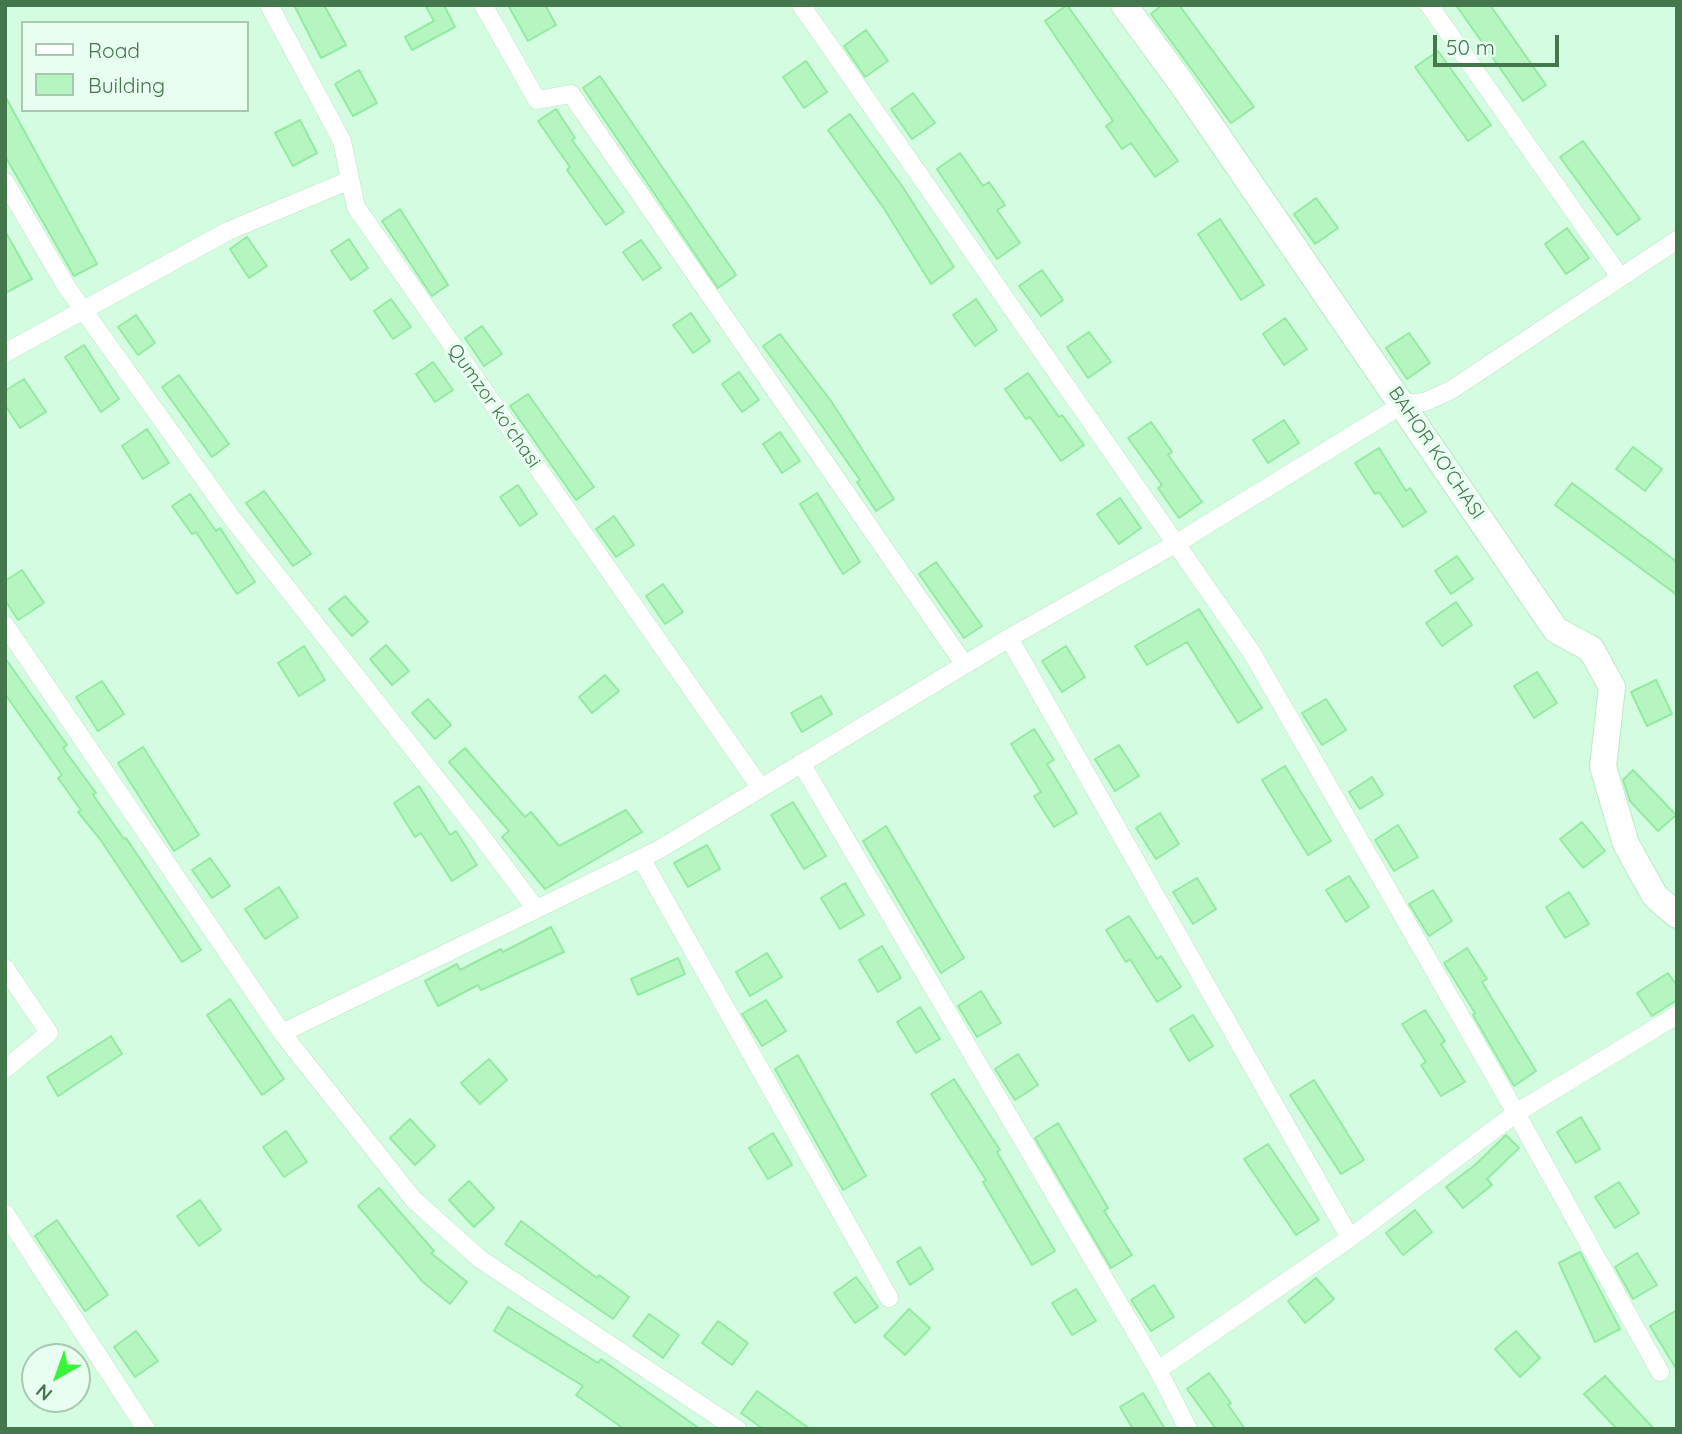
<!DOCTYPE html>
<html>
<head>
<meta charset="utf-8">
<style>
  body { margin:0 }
  #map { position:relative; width:1682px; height:1434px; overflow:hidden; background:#e0feec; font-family:Quicksand,sans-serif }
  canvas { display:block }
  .frame { position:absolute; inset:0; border:7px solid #45774c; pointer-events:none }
  .legend { position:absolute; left:21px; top:21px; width:228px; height:91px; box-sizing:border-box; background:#e8fff1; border:2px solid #a7c9af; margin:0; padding:9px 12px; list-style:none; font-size:21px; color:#45774c }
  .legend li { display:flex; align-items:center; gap:14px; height:35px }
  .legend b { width:35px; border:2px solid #a7c9af }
  .north { position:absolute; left:21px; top:1343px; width:70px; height:70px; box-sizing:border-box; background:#e8fff1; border:2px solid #a7c9af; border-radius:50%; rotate:220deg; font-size:19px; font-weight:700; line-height:28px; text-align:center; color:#45774c }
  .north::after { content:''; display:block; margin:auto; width:24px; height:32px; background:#38f539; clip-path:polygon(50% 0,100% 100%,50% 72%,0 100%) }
  .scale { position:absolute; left:1433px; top:35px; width:126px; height:32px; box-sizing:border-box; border:4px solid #45774c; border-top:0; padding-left:9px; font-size:21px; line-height:24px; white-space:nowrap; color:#45774c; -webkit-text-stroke:5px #e8fff1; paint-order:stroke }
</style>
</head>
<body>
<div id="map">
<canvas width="1682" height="1434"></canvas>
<div class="frame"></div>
<ul class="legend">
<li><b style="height:9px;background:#fff"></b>Road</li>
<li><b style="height:19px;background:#b5f6c0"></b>Building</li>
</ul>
<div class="north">N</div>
<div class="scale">50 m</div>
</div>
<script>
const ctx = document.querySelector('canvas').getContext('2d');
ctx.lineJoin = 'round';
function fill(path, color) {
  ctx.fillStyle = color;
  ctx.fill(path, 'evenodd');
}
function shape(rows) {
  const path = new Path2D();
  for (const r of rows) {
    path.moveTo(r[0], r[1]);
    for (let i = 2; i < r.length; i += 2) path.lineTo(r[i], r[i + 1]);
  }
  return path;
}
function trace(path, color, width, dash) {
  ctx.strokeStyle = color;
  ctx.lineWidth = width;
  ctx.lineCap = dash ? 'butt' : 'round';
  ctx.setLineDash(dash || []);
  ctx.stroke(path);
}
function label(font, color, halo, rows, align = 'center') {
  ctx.font = font + ' Quicksand,sans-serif';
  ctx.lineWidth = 7;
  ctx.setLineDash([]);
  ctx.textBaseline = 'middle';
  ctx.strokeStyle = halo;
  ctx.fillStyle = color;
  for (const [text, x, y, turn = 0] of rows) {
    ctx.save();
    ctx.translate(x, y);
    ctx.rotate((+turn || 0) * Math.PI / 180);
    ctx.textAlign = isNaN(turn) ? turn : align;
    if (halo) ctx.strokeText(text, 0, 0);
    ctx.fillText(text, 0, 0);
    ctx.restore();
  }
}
const residential = shape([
  [5,5,1677,5,1677,1429,5,1429],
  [23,23,247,23,247,110,23,110],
  [35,1357,77,1357,77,1399,35,1399]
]);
const building = shape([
  [294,5,324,5,346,45,321,58,294,5],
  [425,5,444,5,455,27,412,50,405,37,434,21,425,5],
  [508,5,545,5,556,25,528,41,508,5],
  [1067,5,1178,161,1155,177,1131,143,1122,149,1106,126,1113,121,1045,21,1067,5],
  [1162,5,1179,5,1254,107,1231,123,1151,14,1162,5],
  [1456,5,1490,5,1546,85,1523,101,1456,5],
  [866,30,888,61,865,77,844,46,866,30],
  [1438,51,1491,125,1468,141,1415,67,1438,51],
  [806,61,827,92,804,108,783,77,806,61],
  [359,70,377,103,353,116,335,84,359,70],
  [600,76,736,275,718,288,583,88,600,76],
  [913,93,935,123,912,139,891,109,913,93],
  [5,96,97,264,74,276,5,156,5,96],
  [556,109,575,138,572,140,624,212,606,225,567,170,570,167,538,121,556,109],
  [850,114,902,186,954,267,931,284,883,207,828,130,850,114],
  [300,120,317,153,293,166,275,133,300,120],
  [1583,141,1640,219,1617,235,1560,157,1583,141],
  [960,153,983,186,989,182,1005,205,997,210,1020,243,997,259,937,169,960,153],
  [1316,198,1338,228,1315,244,1294,214,1316,198],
  [400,209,448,285,432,296,382,221,400,209],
  [1220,219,1264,285,1241,300,1198,234,1220,219],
  [1567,228,1589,258,1566,274,1545,244,1567,228],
  [5,231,32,279,5,293,5,231],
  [247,237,267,266,249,278,230,249,247,237],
  [349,239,368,268,351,280,331,251,349,239],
  [641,240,661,268,643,280,623,252,641,240],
  [1042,270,1063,300,1041,316,1019,286,1042,270],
  [391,299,411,327,393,339,374,311,391,299],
  [976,299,997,330,975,346,953,315,976,299],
  [691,313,710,341,693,353,673,325,691,313],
  [136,315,155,343,138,355,118,327,136,315],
  [1285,318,1307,349,1284,365,1263,334,1285,318],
  [482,326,502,354,484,366,465,338,482,326],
  [1089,332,1111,362,1088,378,1067,347,1089,332],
  [1409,333,1430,363,1407,379,1386,348,1409,333],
  [780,334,831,401,894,499,876,511,857,482,860,480,815,416,763,346,780,334],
  [84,345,119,399,101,412,65,357,84,345],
  [433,362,453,390,435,402,416,374,433,362],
  [739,372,759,400,742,412,722,384,739,372],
  [1028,373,1059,417,1062,415,1084,445,1061,461,1030,417,1026,419,1005,389,1028,373],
  [179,375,229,444,212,457,162,387,179,375],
  [24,379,46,412,20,428,5,405,5,391,24,379],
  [528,394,594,487,576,500,510,406,528,394],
  [1284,420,1299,443,1268,463,1253,440,1284,420],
  [1151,422,1172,452,1168,455,1202,502,1179,518,1158,488,1162,485,1128,438,1151,422],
  [147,429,169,463,143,479,122,446,147,429],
  [780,432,800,461,782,473,763,444,780,432],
  [1633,447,1662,469,1645,491,1616,469,1633,447],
  [1379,448,1406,491,1410,488,1426,512,1403,527,1379,492,1375,494,1355,463,1379,448],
  [1572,483,1677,562,1677,595,1555,505,1572,483],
  [518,485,537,514,520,526,500,497,518,485],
  [264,491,311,554,293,566,246,503,264,491],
  [817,493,860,562,843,574,800,504,817,493],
  [190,494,216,531,220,528,255,582,237,594,196,532,192,534,172,506,190,494],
  [1120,498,1141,528,1119,544,1097,514,1120,498],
  [614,516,634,545,616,557,596,529,614,516],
  [1457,556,1473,579,1451,594,1435,571,1457,556],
  [936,562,982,626,964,638,919,574,936,562],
  [22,570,44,603,18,620,5,600,5,581,22,570],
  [663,584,683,612,665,624,646,596,663,584],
  [345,596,368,622,352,636,329,609,345,596],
  [1456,602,1472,625,1442,646,1426,623,1456,602],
  [1199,609,1262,708,1238,723,1187,642,1147,665,1135,646,1199,609],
  [386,645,409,671,392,685,370,659,386,645],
  [304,646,325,680,299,696,278,663,304,646],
  [1066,646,1085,677,1062,692,1042,661,1066,646],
  [5,658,67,745,63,748,96,793,93,795,124,839,126,838,201,950,182,962,100,839,78,812,81,810,58,778,62,775,5,694,5,658],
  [1537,672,1557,703,1534,718,1514,686,1537,672],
  [605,675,619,691,592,713,579,697,605,675],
  [1656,680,1672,714,1647,726,1631,692,1656,680],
  [102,681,124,714,98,731,76,697,102,681],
  [821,696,832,714,802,732,791,713,821,696],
  [428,699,451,725,435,739,412,713,428,699],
  [1326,699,1346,730,1322,745,1302,713,1326,699],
  [1034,729,1054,760,1047,764,1077,813,1054,827,1034,796,1041,792,1011,744,1034,729],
  [1119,745,1139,776,1115,791,1095,759,1119,745],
  [143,747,199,835,174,851,118,763,143,747],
  [465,748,525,817,531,812,559,846,626,810,642,832,545,889,502,837,509,831,449,762,465,748],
  [1285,766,1331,841,1308,855,1262,780,1285,766],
  [1633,770,1676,815,1658,831,1630,801,1623,780,1633,770],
  [1372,777,1383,795,1360,809,1349,792,1372,777],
  [419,786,450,835,456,831,477,865,452,881,421,833,415,837,394,803,419,786],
  [793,802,826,856,804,869,771,815,793,802],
  [1160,813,1179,844,1156,859,1136,828,1160,813],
  [1582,822,1605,851,1583,868,1560,839,1582,822],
  [1398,825,1418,857,1394,871,1375,840,1398,825],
  [886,826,964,958,941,973,863,841,886,826],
  [707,845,720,869,688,887,674,863,707,845],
  [210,858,230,886,212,898,192,870,210,858],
  [1349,876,1369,907,1346,922,1326,890,1349,876],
  [1197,878,1216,909,1193,924,1173,892,1197,878],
  [845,883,864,915,840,929,821,898,845,883],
  [279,887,298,917,265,939,245,909,279,887],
  [1433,890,1452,921,1429,936,1409,904,1433,890],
  [1569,892,1589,924,1565,938,1546,907,1569,892],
  [1129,916,1157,959,1161,956,1181,987,1157,1002,1130,959,1126,962,1106,930,1129,916],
  [551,927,564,952,481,990,478,985,438,1006,425,981,457,964,460,970,501,949,503,952,551,927],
  [882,946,901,978,878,992,859,960,882,946],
  [1467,948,1487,979,1482,982,1536,1071,1514,1086,1473,1015,1475,1013,1444,963,1467,948],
  [767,953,782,977,750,996,736,972,767,953],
  [678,958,685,974,638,995,631,979,678,958],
  [1668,973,1677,986,1677,1000,1652,1016,1637,993,1668,973],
  [981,991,1001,1023,977,1037,958,1006,981,991],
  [230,999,284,1079,262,1095,207,1015,230,999],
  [766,1000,786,1031,762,1046,742,1014,766,1000],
  [920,1007,940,1039,916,1053,897,1022,920,1007],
  [1425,1010,1445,1041,1441,1044,1465,1082,1441,1096,1421,1065,1426,1062,1402,1024,1425,1010],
  [1193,1015,1213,1046,1189,1061,1170,1029,1193,1015],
  [111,1036,122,1054,58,1096,47,1077,111,1036],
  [1018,1054,1038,1085,1015,1100,995,1069,1018,1054],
  [798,1055,866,1176,843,1190,775,1069,798,1055],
  [489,1059,507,1080,480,1104,461,1083,489,1059],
  [954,1079,1000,1150,997,1152,1055,1251,1032,1265,983,1182,986,1180,931,1094,954,1079],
  [1314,1080,1364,1160,1341,1174,1290,1095,1314,1080],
  [1581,1117,1600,1149,1576,1163,1557,1132,1581,1117],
  [410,1119,435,1146,415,1165,390,1138,410,1119],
  [1058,1123,1108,1208,1104,1211,1132,1255,1111,1268,1035,1138,1058,1123],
  [286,1131,307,1162,284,1177,263,1147,286,1131],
  [773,1133,792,1165,768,1179,749,1148,773,1133],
  [1506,1135,1519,1148,1487,1179,1492,1185,1463,1208,1446,1187,1475,1165,1506,1135],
  [1268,1144,1319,1220,1296,1235,1244,1159,1268,1144],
  [469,1181,494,1208,474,1227,449,1200,469,1181],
  [1619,1182,1639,1213,1615,1228,1595,1197,1619,1182],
  [379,1188,434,1251,431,1253,467,1282,450,1304,423,1282,358,1206,379,1188],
  [200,1200,221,1230,199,1246,177,1216,200,1200],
  [1415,1210,1432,1232,1403,1255,1386,1233,1415,1210],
  [57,1220,108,1295,85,1311,35,1236,57,1220],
  [521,1221,597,1278,599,1275,629,1297,613,1319,505,1244,521,1221],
  [920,1247,933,1269,910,1285,897,1262,920,1247],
  [1580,1252,1620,1329,1595,1342,1559,1263,1580,1252],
  [1637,1253,1657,1285,1633,1299,1615,1267,1637,1253],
  [856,1277,878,1307,855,1323,834,1293,856,1277],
  [1316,1278,1334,1299,1305,1323,1288,1301,1316,1278],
  [1154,1285,1174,1317,1151,1331,1131,1300,1154,1285],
  [1076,1289,1096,1321,1072,1335,1052,1303,1076,1289],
  [508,1307,598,1363,601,1359,700,1429,624,1429,576,1395,583,1386,494,1331,508,1307],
  [909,1309,930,1328,905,1355,884,1336,909,1309],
  [1677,1310,1677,1370,1650,1326,1677,1310],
  [649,1314,679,1335,663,1358,633,1336,649,1314],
  [718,1321,748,1343,732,1365,702,1343,718,1321],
  [136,1331,158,1361,135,1377,114,1347,136,1331],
  [1516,1331,1540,1358,1520,1377,1495,1349,1516,1331],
  [1209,1373,1231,1403,1228,1405,1245,1429,1216,1429,1187,1389,1209,1373],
  [1605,1376,1654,1429,1617,1429,1584,1394,1605,1376],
  [757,1391,810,1429,763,1429,741,1413,757,1391],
  [1143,1393,1165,1429,1133,1429,1120,1407,1143,1393]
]);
const street = shape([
  [269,5,342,141,356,207,760,787],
  [483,5,537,100,571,94,964,664],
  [801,5,1252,653,1516,1113,1660,1372],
  [1429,5,1620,277],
  [5,182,66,286,232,518,476,829,536,909],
  [5,353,228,231,350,180],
  [5,625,282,1033,414,1200,480,1259,737,1429],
  [1009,638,1350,1238],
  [801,763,1158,1370,1188,1429],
  [641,858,889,1298],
  [5,968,49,1033,5,1069],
  [282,1033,660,849,1009,638,1177,543,1403,404,1425,402,1451,390,1677,240],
  [5,1213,146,1429],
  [1158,1370,1350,1238,1516,1113,1677,1015]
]);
const secondary = shape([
  [1124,5,1182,84,1556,630,1591,649,1612,687,1603,767,1626,844,1655,896,1677,915]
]);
const streetNames = [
  ["Qumzor ko'chasi",494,406,55],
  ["BAHOR KO'CHASI",1436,453,56]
];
fill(residential, '#d3fce1');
fill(building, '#b5f6c0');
trace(building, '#93eba1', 2);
trace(street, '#bee5c7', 19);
trace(secondary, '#baebc6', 28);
trace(street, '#fff', 18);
trace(secondary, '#fff', 26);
label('19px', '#45774c', '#e8fff1', streetNames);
</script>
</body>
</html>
